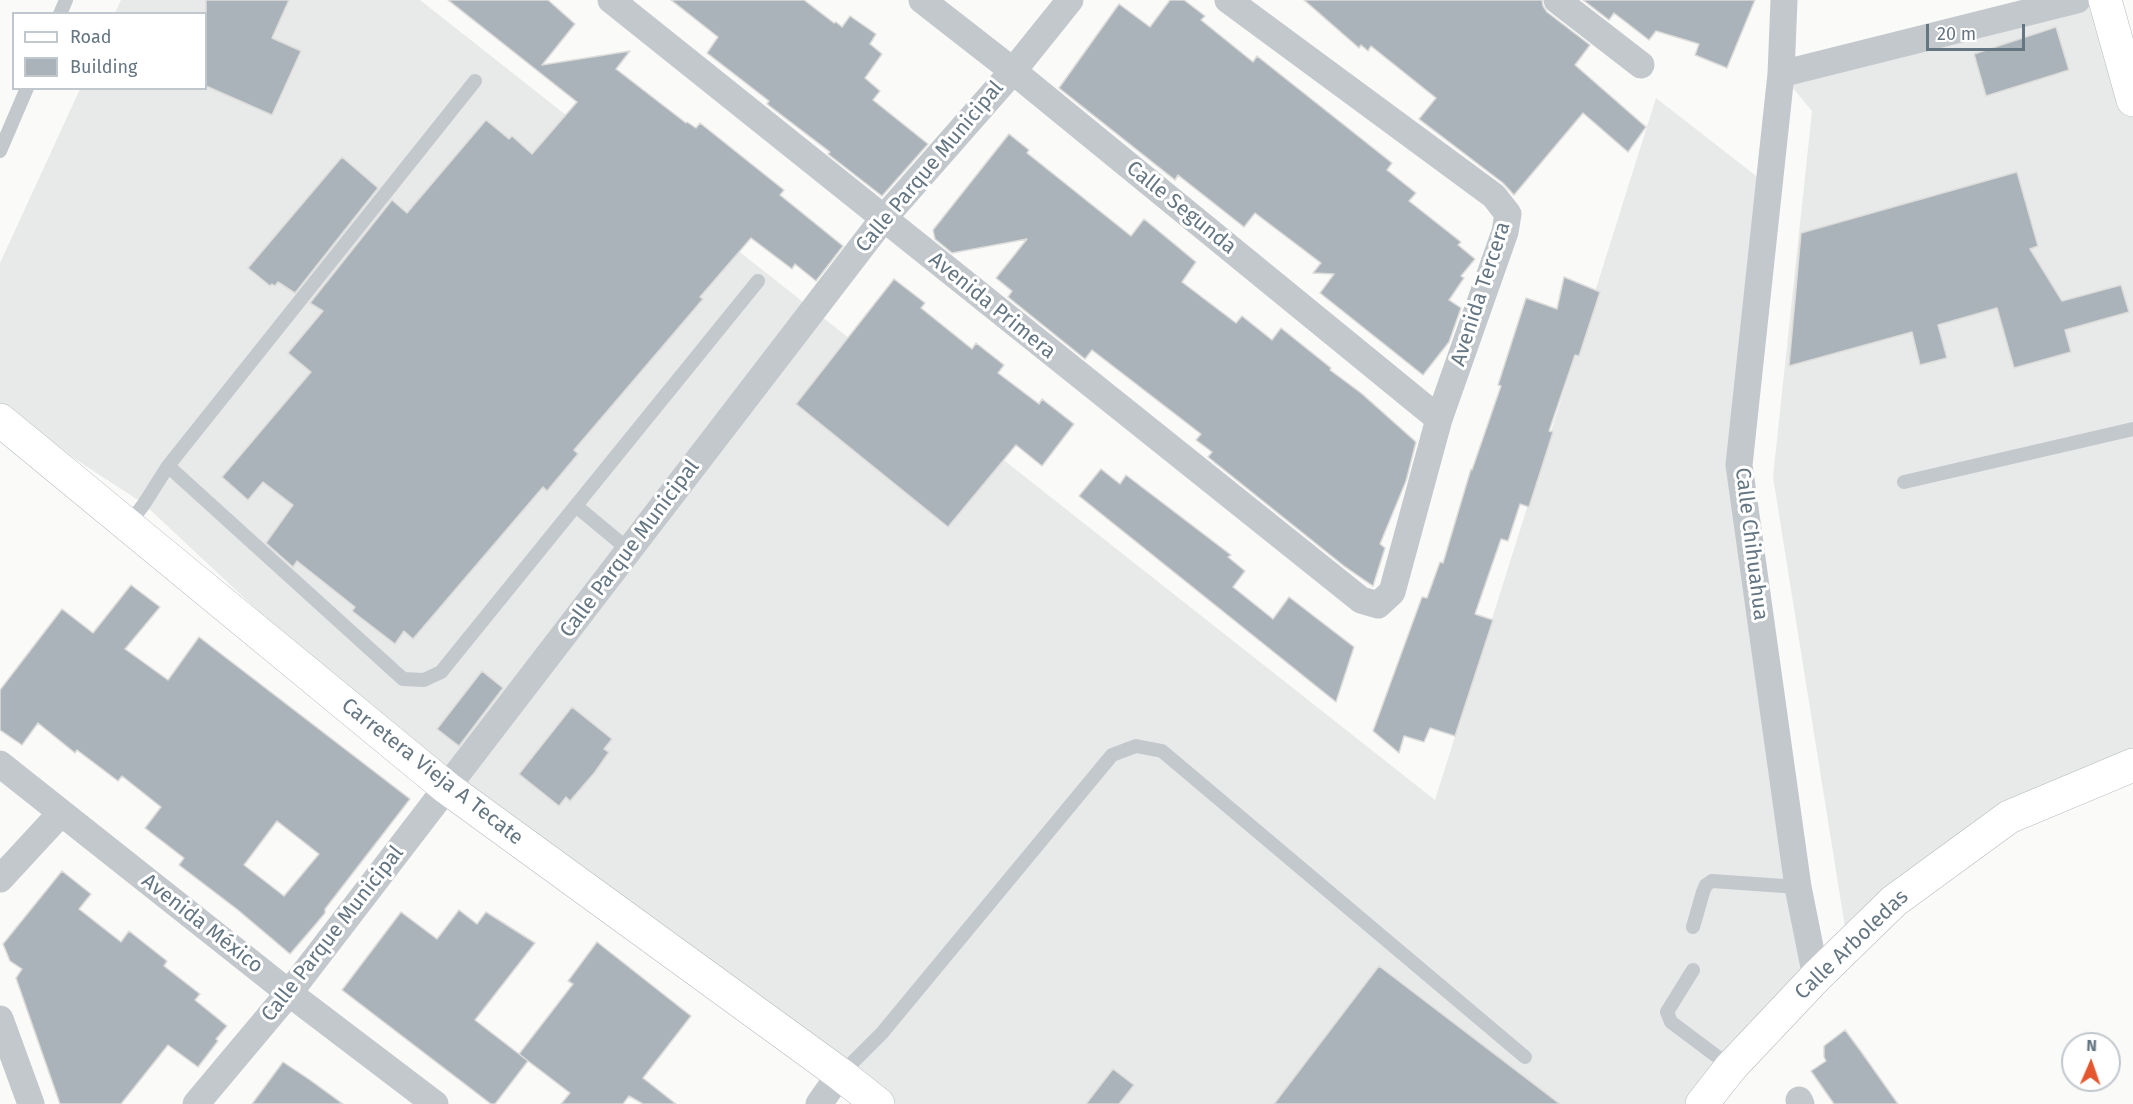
<!DOCTYPE html>
<html>
<head>
<meta charset="utf-8">
<style>
  body { margin:0 }
  #map { position:relative; width:2133px; height:1104px; overflow:hidden; background:#fafaf8; font-family:"Fira Sans",sans-serif }
  canvas { display:block }
  .legend { position:absolute; left:12px; top:12px; width:195px; height:78px; box-sizing:border-box; background:#fff; border:2px solid #c1c8cd; margin:0; padding:8px 10px; list-style:none; font-size:18px; color:#657683 }
  .legend li { display:flex; align-items:center; gap:12px; height:30px }
  .legend b { width:30px; border:2px solid #c1c8cd }
  .north { position:absolute; left:2061px; top:1032px; width:60px; height:60px; box-sizing:border-box; background:#fff; border:2px solid #c1c8cd; border-radius:50%; rotate:2deg; font-size:16px; font-weight:700; line-height:24px; text-align:center; color:#657683 }
  .north::after { content:''; display:block; margin:auto; width:21px; height:27px; background:#e4572e; clip-path:polygon(50% 0,100% 100%,50% 72%,0 100%) }
  .scale { position:absolute; left:1926px; top:24px; width:99px; height:27px; box-sizing:border-box; border:3px solid #657683; border-top:0; padding-left:8px; font-size:18px; line-height:21px; white-space:nowrap; color:#657683; -webkit-text-stroke:4px #fff; paint-order:stroke }
</style>
</head>
<body>
<div id="map">
<canvas width="2133" height="1104"></canvas>
<ul class="legend">
<li><b style="height:8px;background:#fff"></b>Road</li>
<li><b style="height:16px;background:#aab3b9"></b>Building</li>
</ul>
<div class="north">N</div>
<div class="scale">20 m</div>
</div>
<script>
const ctx = document.querySelector('canvas').getContext('2d');
ctx.lineJoin = 'round';
function fill(path, color) {
  ctx.fillStyle = color;
  ctx.fill(path, 'evenodd');
}
function shape(rows) {
  const path = new Path2D();
  for (const r of rows) {
    path.moveTo(r[0], r[1]);
    for (let i = 2; i < r.length; i += 2) path.lineTo(r[i], r[i + 1]);
  }
  return path;
}
function trace(path, color, width, dash) {
  ctx.strokeStyle = color;
  ctx.lineWidth = width;
  ctx.lineCap = dash ? 'butt' : 'round';
  ctx.setLineDash(dash || []);
  ctx.stroke(path);
}
function label(font, color, halo, rows, align = 'center') {
  ctx.font = font + ' "Fira Sans",sans-serif';
  ctx.lineWidth = 6;
  ctx.setLineDash([]);
  ctx.textBaseline = 'middle';
  ctx.strokeStyle = halo;
  ctx.fillStyle = color;
  for (const [text, x, y, turn = 0] of rows) {
    ctx.save();
    ctx.translate(x, y);
    ctx.rotate((+turn || 0) * Math.PI / 180);
    ctx.textAlign = isNaN(turn) ? turn : align;
    if (halo) ctx.strokeText(text, 0, 0);
    ctx.fillText(text, 0, 0);
    ctx.restore();
  }
}
const built = shape([
  [121,0,420,0,1435,800,1656,98,1769,186,1739,465,1816,977,1702,1104,878,1104,447,788,144,504,0,410,0,263,80,89,206,88,206,14,115,13],
  [2105,0,2133,104,2133,765,2009,817,1848,946,1773,477,1812,111,1781,74]
]);
const building = shape([
  [206,0,289,0,272,38,301,51,272,115,206,86,206,0],
  [448,0,548,0,575,24,542,65,630,51,616,69,686,123,687,122,696,128,700,123,784,190,780,195,843,246,816,281,795,264,792,269,751,238,700,297,703,299,574,450,578,454,547,491,543,487,413,639,404,631,395,644,352,611,355,607,297,561,293,567,266,543,293,505,263,482,248,500,222,477,311,372,288,353,323,311,310,303,392,200,407,213,486,120,509,139,512,136,532,154,577,102,448,0],
  [671,0,804,0,834,23,836,22,842,27,850,16,876,34,870,44,882,54,865,78,880,91,873,100,928,144,882,196,828,154,830,152,767,104,769,101,707,53,718,37,671,0],
  [1170,0,1184,0,1205,16,1201,20,1253,62,1257,56,1392,163,1387,170,1416,193,1409,201,1461,242,1458,245,1475,259,1461,276,1464,278,1449,300,1461,308,1449,342,1423,375,1320,293,1334,274,1313,273,1321,263,1255,213,1244,227,1178,175,1175,180,1059,88,1119,4,1150,27,1170,0],
  [1304,0,1542,0,1543,6,1547,12,1590,45,1575,65,1646,127,1628,152,1583,113,1514,195,1503,183,1419,119,1436,98,1371,46,1368,51,1361,45,1359,48,1304,0],
  [1583,0,1755,0,1727,68,1695,55,1699,44,1656,31,1649,40,1614,13,1609,20,1583,0],
  [2056,27,2069,70,1986,96,1974,54,2056,27],
  [1009,134,1029,150,1027,153,1131,236,1144,219,1196,262,1182,282,1236,323,1242,316,1272,340,1281,328,1331,368,1330,370,1361,393,1416,442,1406,481,1380,544,1385,548,1373,586,1344,566,1208,457,1212,452,1196,440,1201,434,1092,350,1085,359,1008,297,1012,291,996,278,1027,239,952,253,935,239,933,230,1009,134],
  [342,157,378,188,295,293,278,282,275,286,272,284,270,286,248,268,342,157],
  [2017,172,2038,246,2030,249,2062,301,2121,285,2129,312,2065,330,2071,352,2014,368,1997,308,1938,325,1947,358,1920,365,1912,332,1789,366,1801,233,2017,172],
  [1564,277,1600,292,1579,356,1575,355,1549,431,1553,432,1529,507,1520,504,1508,541,1501,539,1475,614,1493,620,1455,736,1430,728,1424,742,1404,736,1399,753,1373,731,1422,597,1427,598,1440,562,1443,563,1471,469,1472,470,1501,386,1498,385,1526,298,1557,309,1564,277],
  [894,279,925,303,921,308,972,349,976,343,1004,365,998,373,1039,404,1042,399,1074,424,1042,466,1016,445,948,527,796,404,894,279],
  [1101,469,1120,484,1126,475,1231,555,1228,557,1245,571,1233,587,1273,619,1289,597,1354,647,1336,702,1079,496,1101,469],
  [131,585,160,607,125,649,168,680,199,637,410,799,325,909,325,913,315,925,290,954,238,910,179,865,184,858,145,828,161,807,122,776,118,781,77,750,75,753,38,723,22,745,0,730,0,690,62,609,93,633,131,585],
  [277,821,319,854,284,896,244,865,277,821],
  [482,671,503,688,459,746,437,729,482,671],
  [572,707,612,739,604,749,609,752,595,772,570,801,566,797,559,806,519,774,572,707],
  [62,871,91,894,79,909,121,942,129,931,167,961,164,966,200,994,195,1000,227,1026,216,1039,218,1041,198,1067,168,1045,121,1104,60,1104,16,978,22,969,10,961,3,944,62,871],
  [459,910,477,924,486,912,535,943,475,1020,528,1061,495,1104,491,1104,342,990,401,912,437,939,459,910],
  [597,942,691,1016,643,1078,676,1104,643,1104,629,1096,623,1104,561,1104,570,1093,519,1054,573,984,568,981,597,942],
  [1379,966,1560,1104,1274,1104,1379,966],
  [1845,1030,1862,1053,1898,1104,1834,1104,1811,1071,1826,1061,1824,1057,1824,1046,1845,1030],
  [283,1062,310,1080,343,1104,252,1104,283,1062],
  [1113,1069,1134,1085,1119,1104,1086,1104,1113,1069]
]);
const lane = shape([
  [60,14,66,0],
  [0,151,27,88],
  [168,466,403,679,424,680,441,672,758,281],
  [1904,482,2133,429],
  [576,506,629,550],
  [128,525,144,504,168,466,475,81],
  [1693,927,1703,892,1706,885,1712,881,1798,887],
  [1693,970,1667,1012,1671,1022,1731,1067],
  [841,1074,882,1033,1112,755,1136,746,1162,751,1525,1057]
]);
const street = shape([
  [611,0,1361,600,1378,605,1392,592,1439,419,1505,232,1508,214,1494,196,1228,0],
  [922,0,1013,71,1439,419],
  [1557,0,1641,65],
  [1784,0,1781,74,1739,465,1798,887,1816,977],
  [1781,74,2077,0],
  [0,764,289,993,435,1104],
  [0,879,61,813],
  [0,1019,31,1104],
  [1799,1100,1801,1104],
  [196,1104,289,993,883,219,1013,71,1070,0],
  [819,1104,840,1074]
]);
const secondary = shape([
  [2105,0,2133,100],
  [0,420,447,788,840,1074,878,1104],
  [1702,1104,1731,1067,1816,977,1894,901,2009,817,2133,765]
]);
const streetNames = [
  ["Calle Parque Municipal",930,167,-50],
  ["Calle Segunda",1181,208,39],
  ["Avenida Tercera",1481,294,-72],
  ["Avenida Primera",992,306,39],
  ["Calle Chihuahua",1751,544,83],
  ["Calle Parque Municipal",630,549,-53],
  ["Carretera Vieja A Tecate",432,772,38],
  ["Avenida México",202,924,38],
  ["Calle Parque Municipal",333,934,-52],
  ["Calle Arboledas",1852,945,-44]
];
fill(built, '#e8e9e9');
fill(building, '#aab3b9');
trace(building, '#dcdcda', 1.5);
trace(secondary, '#b3babf', 34);
trace(lane, '#c3c8cc', 14);
trace(street, '#c3c8cc', 27);
trace(secondary, '#fff', 33);
label('21px', '#657683', '#fff', streetNames);
</script>
</body>
</html>
